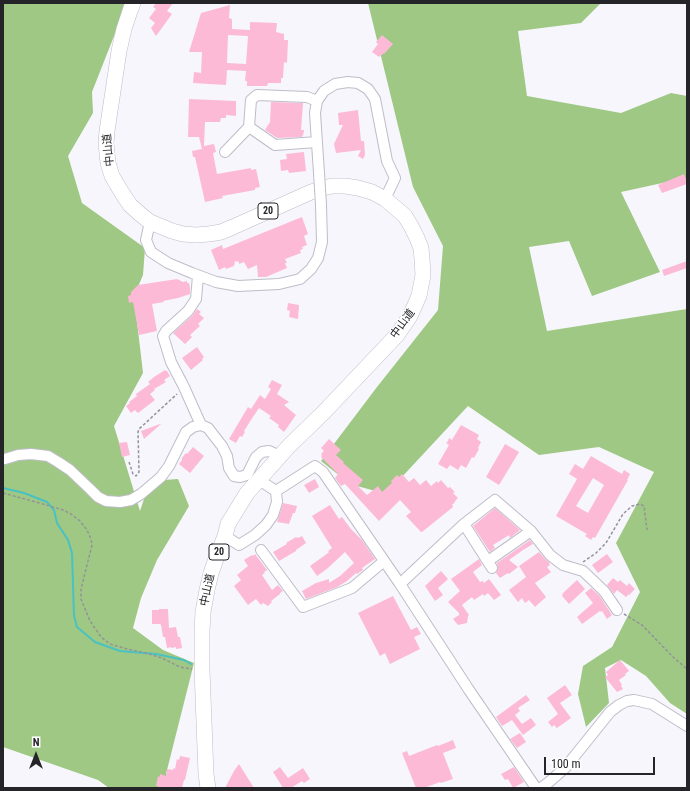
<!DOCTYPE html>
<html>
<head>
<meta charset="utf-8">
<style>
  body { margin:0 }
  #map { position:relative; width:690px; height:791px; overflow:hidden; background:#f7f6fd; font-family:"Roboto Condensed",sans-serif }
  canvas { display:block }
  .frame { position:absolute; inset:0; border:4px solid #252428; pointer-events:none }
  .north { position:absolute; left:16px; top:735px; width:40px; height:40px; -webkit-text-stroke:3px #fff; paint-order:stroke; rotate:0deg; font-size:11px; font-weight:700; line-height:16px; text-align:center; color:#252428 }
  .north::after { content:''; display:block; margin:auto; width:14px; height:18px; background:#252428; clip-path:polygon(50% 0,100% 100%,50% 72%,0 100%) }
  .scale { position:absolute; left:544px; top:757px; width:111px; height:18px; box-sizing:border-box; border:2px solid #252428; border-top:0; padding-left:5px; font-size:12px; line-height:14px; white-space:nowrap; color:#252428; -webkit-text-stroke:3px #fff; paint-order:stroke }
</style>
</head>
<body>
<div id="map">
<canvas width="690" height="791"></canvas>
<div class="frame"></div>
<div class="north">N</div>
<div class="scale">100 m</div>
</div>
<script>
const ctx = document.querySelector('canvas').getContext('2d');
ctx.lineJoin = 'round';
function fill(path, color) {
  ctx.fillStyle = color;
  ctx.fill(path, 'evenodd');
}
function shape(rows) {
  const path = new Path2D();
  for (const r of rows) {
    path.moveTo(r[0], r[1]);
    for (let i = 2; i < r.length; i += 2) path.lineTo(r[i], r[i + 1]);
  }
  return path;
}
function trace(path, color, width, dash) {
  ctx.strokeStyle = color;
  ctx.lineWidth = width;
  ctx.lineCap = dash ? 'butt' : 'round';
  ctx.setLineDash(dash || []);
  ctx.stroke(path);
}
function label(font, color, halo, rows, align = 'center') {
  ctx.font = font + ' "Roboto Condensed","Noto Sans JP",sans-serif';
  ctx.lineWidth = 3;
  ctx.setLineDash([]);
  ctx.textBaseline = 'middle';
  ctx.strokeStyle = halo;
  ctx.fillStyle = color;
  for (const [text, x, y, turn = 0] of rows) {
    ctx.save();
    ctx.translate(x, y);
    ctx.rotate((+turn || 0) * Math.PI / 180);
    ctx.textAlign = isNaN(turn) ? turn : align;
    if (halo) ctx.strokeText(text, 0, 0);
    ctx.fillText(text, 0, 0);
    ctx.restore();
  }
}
const forest = shape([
  [3,3,127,3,92,92,93,113,68,156,82,203,145,248,143,275,134,296,143,373,114,426,140,511,150,481,178,479,189,506,157,560,141,598,133,628,163,650,194,663,166,774,177,788,109,788,98,780,3,747],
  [368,3,601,3,581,23,518,31,527,96,621,113,671,93,687,96,687,179,667,182,621,192,660,272,592,296,569,241,529,247,547,331,687,309,687,714,670,703,646,676,621,660,605,668,609,703,586,727,578,694,583,666,612,647,640,592,616,543,654,472,599,447,539,455,468,406,386,494,350,484,321,461,377,387,438,310,443,246,413,187]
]);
const stream = shape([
  [3,488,24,493,47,502,54,510,57,523,68,540,72,553,74,616,77,627,95,642,120,651,156,654,184,660,191,664]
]);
const building = shape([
  [156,3,173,3,167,11,172,14,156,36,151,28,155,23,149,18,156,9,153,7],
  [230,5,229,18,232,19,232,29,250,30,250,22,277,23,276,32,284,34,284,40,288,40,287,63,284,62,283,78,281,78,281,83,268,83,267,86,247,86,247,81,245,81,246,71,227,70,226,85,193,83,194,72,201,73,202,52,189,52,201,13],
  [228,35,248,36,246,64,227,63],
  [382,35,393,44,384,54,384,53,382,55,381,55,379,57,372,52,378,44,376,42],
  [189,99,236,101,236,116,226,115,226,118,221,118,220,122,205,122,204,146,214,144,216,152,213,153,217,174,251,168,251,170,256,169,260,187,255,188,255,190,222,196,223,198,205,202,195,157,193,157,192,151,202,149,199,137,188,137],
  [271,102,303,103,301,130,304,130,303,136,302,135,302,137,277,138,265,130,270,122],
  [358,110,361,141,364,141,365,155,363,159,358,156,361,150,336,153,334,144,343,125,339,125,338,113],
  [304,152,306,171,289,173,288,170,281,171,280,160,287,159,286,154],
  [684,174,687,182,687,184,662,193,658,185],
  [302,217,308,234,304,236,307,245,302,247,303,249,300,250,301,253,285,259,287,263,285,263,287,268,266,277,258,277,257,265,248,269,244,262,239,264,239,262,235,261,234,266,226,269,225,267,219,270,211,250,222,245,223,249,297,219],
  [687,261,687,268,664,276,662,270],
  [177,279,183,282,187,281,187,283,189,283,190,288,190,294,178,298,163,301,164,302,152,304,157,331,139,335,133,302,129,303,128,296,131,295,131,292,138,285],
  [288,303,299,305,298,319,289,317,290,311,287,310],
  [197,309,201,312,199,314,204,318,198,324,200,326,190,335,192,337,185,344,173,333,192,316],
  [197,347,204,357,202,359,203,360,191,370,182,358],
  [165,370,166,371,167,371,170,376,164,380,166,382,154,389,155,390,150,394,155,400,138,413,135,410,131,413,126,406,130,403,129,402,137,396,136,394,150,384,148,382,154,377],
  [272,380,282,385,277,394,289,402,284,405,296,415,284,432,278,427,279,425,269,418,271,416,259,408,251,420,244,431,245,432,242,437,240,436,236,443,229,439,248,407,251,409,260,395,265,399,271,389,268,387],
  [160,424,161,424,144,439,141,431],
  [461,425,479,435,477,439,481,442,478,448,479,449,474,458,472,457,466,468,461,465,458,470,450,465,447,469,438,464,449,445,446,443,448,441,449,438,452,440],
  [329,439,341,450,336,455,344,462,343,463,363,480,358,486,367,495,378,486,382,492,392,483,391,481,397,475,399,477,402,474,409,482,414,478,420,485,426,480,431,486,437,481,438,483,441,480,448,488,450,487,455,492,453,493,458,498,455,501,455,502,452,505,453,507,422,532,421,532,406,516,411,512,400,500,379,521,345,484,341,486,335,478,338,474,321,457,322,456,321,454,324,451,321,448],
  [127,442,130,455,122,457,119,443],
  [505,444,519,452,499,485,486,477],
  [193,447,204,456,190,473,179,464,182,460,182,458,185,454,186,453,187,454],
  [591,456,622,474,624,470,630,474,627,480,628,480,595,538,593,537,591,540,585,536,587,534,556,516,577,479,569,474,575,464,583,469],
  [593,478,604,485,588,513,576,506],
  [315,479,319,487,309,493,304,485],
  [283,503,297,506,295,513,293,513,289,524,277,522],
  [330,505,339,519,342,517,351,529,362,540,375,559,362,568,363,570,357,574,356,573,347,581,337,587,306,599,302,591,316,583,329,579,329,583,340,576,354,563,345,552,328,568,317,576,310,566,328,553,329,552,328,551,332,548,312,516],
  [495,508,520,530,510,538,509,535,493,545,495,548,490,552,473,526],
  [302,536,306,543,296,550,296,551,279,561,273,552,287,544,286,543,296,537,298,538],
  [530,540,533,544,523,550,509,560,518,567,509,574,508,573,500,578,496,573,498,568,497,563],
  [539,552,545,559,550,563,549,564,550,565,547,567,551,572,535,583,546,597,535,607,529,600,525,603,522,598,518,602,509,590,526,577,519,566],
  [255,554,267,570,264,572,265,573,262,575,272,590,278,585,283,591,280,593,280,594,271,601,272,602,268,606,263,603,261,605,256,599,248,605,234,586,241,580,237,575,248,566,244,560,252,555,253,556],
  [607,554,613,562,598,573,592,565],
  [479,559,482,565,473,572,480,582,483,581,484,583,489,579,501,595,494,600,488,593,484,596,483,594,474,600,472,597,462,605,469,615,468,616,467,623,458,625,453,619,459,615,459,613,448,602,460,591,451,579],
  [441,571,448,579,438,588,443,595,435,601,425,586],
  [613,578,618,582,620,580,627,586,629,583,635,589,629,595,629,594,626,597,617,590,614,594,607,585],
  [577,580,585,589,569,604,562,596,563,594,562,594],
  [591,588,599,595,612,615,607,619,602,611,600,612,600,611,582,624,577,617,593,603,585,593],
  [393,596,411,630,417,627,421,634,414,637,420,649,390,664,385,653,380,656,358,613],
  [159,609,168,609,169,628,176,627,178,637,180,637,182,648,176,649,176,647,171,648,171,647,167,648,165,637,163,637,161,625,160,624,152,624,152,610,159,610],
  [620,660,629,671,625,674,626,675,619,680,622,685,621,686,623,689,617,692,605,677,608,675,606,672],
  [565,685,572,695,560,703,571,718,557,728,554,725,552,727,548,722,558,714,547,698],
  [526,695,530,700,518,708,520,711,515,715,522,724,531,718,536,725,523,735,512,720,502,726,496,717],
  [520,733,526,742,517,748,510,739],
  [453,740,456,748,443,753,453,779,441,783,440,782,424,788,416,788,402,753,407,751,409,756,437,745,438,746],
  [180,756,190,758,185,780,184,780,182,788,163,788,156,786,158,776,160,777,160,774,166,776,167,769,173,770,173,768,175,769,177,759,179,760],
  [239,764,254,788,225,788,234,771],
  [280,767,288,778,303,768,310,779,304,783,302,781,291,788,283,788,273,772],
  [514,767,524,782,513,788,508,779,505,780,501,774]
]);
const path = shape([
  [129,462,133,474,136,476,139,472,138,432,139,429,177,394],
  [3,493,43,504,63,510,71,514,80,521,87,530,91,539,92,545,81,589,81,599,90,621,101,637,110,644,127,649,146,653,162,658,180,667,192,669],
  [583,562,596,553,606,543,623,514,632,506,640,504,644,506,647,530],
  [624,614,642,625,673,657,687,669]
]);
const minor = shape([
  [249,127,275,145,317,142],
  [225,152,249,127,251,100,257,95,307,97,317,101],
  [319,173,315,113,317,101,324,91,335,84,348,82,358,83,368,89,375,99,387,161,395,178,385,199],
  [150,222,146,240,151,252,168,263,192,273,216,282,238,286,279,284,300,279,311,269,318,258,322,242,321,205],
  [198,276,196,299,188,311,166,331,163,336,171,362,184,387,201,425],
  [5,459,18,455,31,454,48,456,58,462,70,470,91,490,98,497,106,501,120,502,131,500,141,494,161,477,169,466,186,432,193,427,201,425,208,428,222,446,227,456,229,468,234,476,240,477,247,475,256,457,262,452,269,451,280,456],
  [259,480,276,491,315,466,323,472,400,584,469,690,536,788],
  [464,524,492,568],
  [225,536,239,545,255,535,266,525,273,515,277,502,276,491],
  [261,550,303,607,352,588,384,561],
  [488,561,531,531],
  [400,584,464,524,495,500,531,531,550,555,563,565,583,571,604,591,617,610],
  [541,788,549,782,565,768,610,712,619,705,627,701,634,700,652,704,687,726]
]);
const highway = shape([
  [133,3,130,11,124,29,119,51,107,131,106,143,108,163,112,176,122,193,130,205,140,214,150,222,172,231,183,234,196,235,209,234,221,232,233,227,311,192,323,188,332,186,345,186,358,188,372,192,385,199,405,216,411,226,417,238,421,248,422,259,423,275,419,296,410,316,404,325,397,335,324,412,289,446,247,493,228,524,225,536,216,559,211,573,207,590,203,612,202,631,202,670,206,774,208,788]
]);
const minorBridge = shape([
  [319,173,321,205]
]);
const shields = [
  [268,211,20],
  [219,552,20]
];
const shieldNames = [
  ["20",268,211],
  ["20",219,552]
];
const streetNames = [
  ["中山道",109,150,-95],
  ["中山道",403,324,-54],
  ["中山道",208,590,-78]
];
fill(forest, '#9ec883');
trace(stream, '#4ac1c2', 2);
fill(building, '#fcbad7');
trace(minor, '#bebdc8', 12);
trace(highway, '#bebdc8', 16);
trace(path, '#949399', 1.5, [3, 2]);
trace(minor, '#fff', 10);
trace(highway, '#fff', 15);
trace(minorBridge, '#bebdc8', 12, []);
trace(minorBridge, '#fff', 10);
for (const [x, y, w] of shields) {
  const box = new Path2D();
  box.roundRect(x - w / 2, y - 8, w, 16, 3);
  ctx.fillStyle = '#fff';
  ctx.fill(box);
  trace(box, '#252428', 1);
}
label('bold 10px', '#252428', null, shieldNames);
label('11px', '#252428', '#fff', streetNames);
</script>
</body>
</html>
